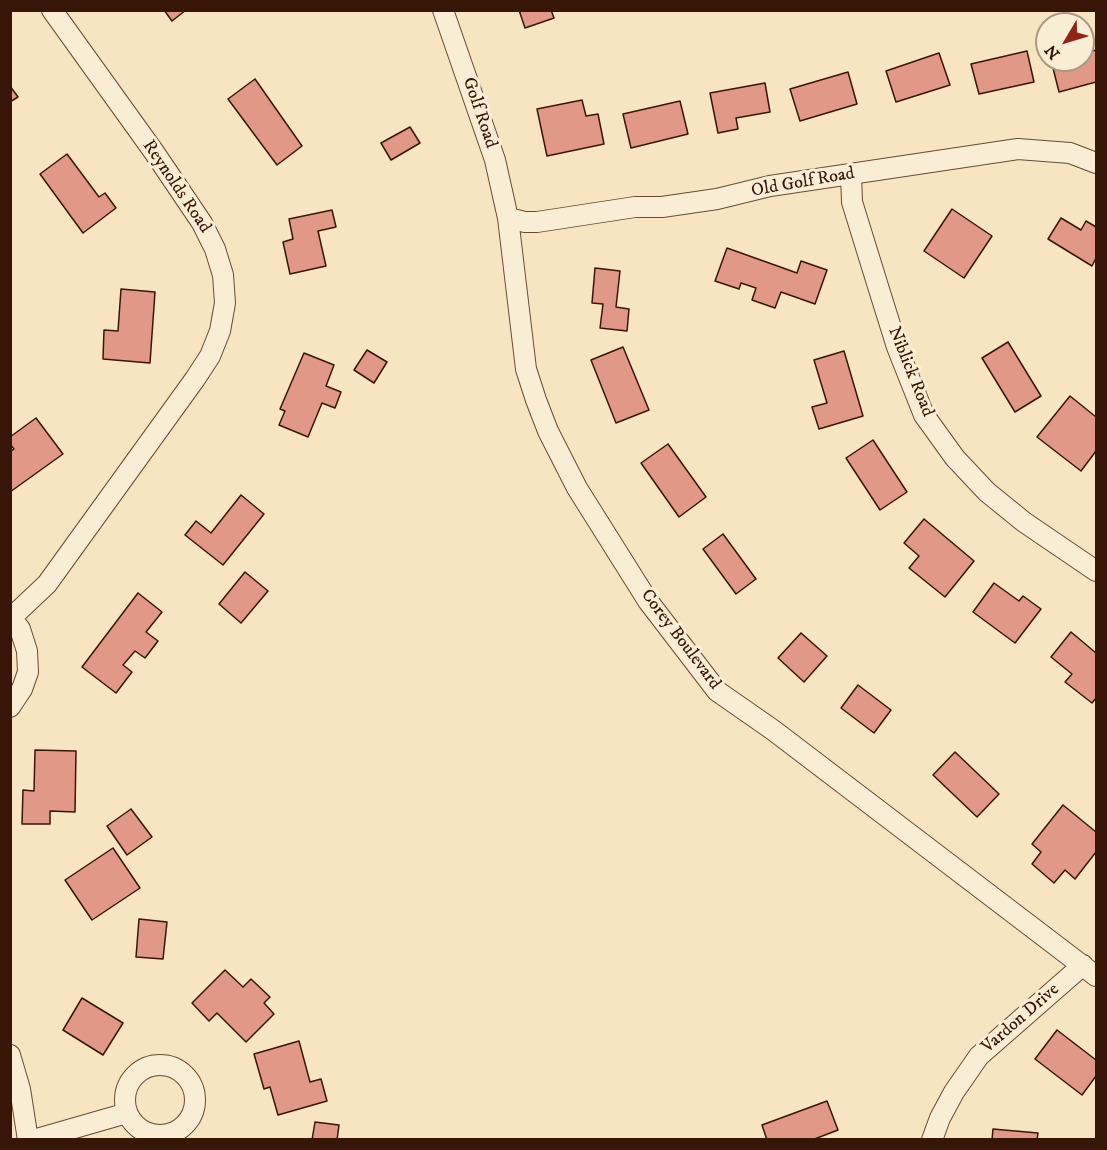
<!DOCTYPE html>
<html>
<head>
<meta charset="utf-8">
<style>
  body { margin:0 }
  #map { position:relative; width:1107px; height:1150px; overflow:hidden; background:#f7e4c0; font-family:"IM FELL DW Pica",serif }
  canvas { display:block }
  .frame { position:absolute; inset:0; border:12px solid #381607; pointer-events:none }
  .north { position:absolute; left:1035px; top:12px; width:60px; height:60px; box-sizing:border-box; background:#faedd6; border:2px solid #ac9783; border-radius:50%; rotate:232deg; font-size:16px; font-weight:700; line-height:24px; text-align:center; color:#381607 }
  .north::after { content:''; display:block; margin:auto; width:21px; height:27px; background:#8f2418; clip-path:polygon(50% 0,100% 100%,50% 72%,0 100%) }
</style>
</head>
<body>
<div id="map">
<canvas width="1107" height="1150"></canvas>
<div class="frame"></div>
<div class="north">N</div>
</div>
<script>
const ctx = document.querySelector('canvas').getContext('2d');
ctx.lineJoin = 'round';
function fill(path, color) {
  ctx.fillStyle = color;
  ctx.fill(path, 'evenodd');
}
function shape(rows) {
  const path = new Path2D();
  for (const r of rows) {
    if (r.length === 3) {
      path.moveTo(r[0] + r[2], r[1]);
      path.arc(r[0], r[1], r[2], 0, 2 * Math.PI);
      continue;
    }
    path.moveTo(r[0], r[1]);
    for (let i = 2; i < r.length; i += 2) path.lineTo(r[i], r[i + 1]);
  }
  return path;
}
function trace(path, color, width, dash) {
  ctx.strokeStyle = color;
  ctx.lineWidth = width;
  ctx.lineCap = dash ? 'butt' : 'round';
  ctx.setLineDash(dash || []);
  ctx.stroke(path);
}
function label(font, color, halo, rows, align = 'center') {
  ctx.font = font + ' "IM FELL DW Pica",serif';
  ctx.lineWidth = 6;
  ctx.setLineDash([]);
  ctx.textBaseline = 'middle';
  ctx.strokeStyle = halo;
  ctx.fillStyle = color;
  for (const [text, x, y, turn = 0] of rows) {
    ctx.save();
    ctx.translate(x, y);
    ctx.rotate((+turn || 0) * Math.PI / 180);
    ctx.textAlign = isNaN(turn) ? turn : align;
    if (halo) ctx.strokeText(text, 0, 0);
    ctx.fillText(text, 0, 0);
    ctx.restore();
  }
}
const building = shape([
  [164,10,186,10,172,21,164,10],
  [519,10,551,10,554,18,525,28,519,10],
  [1086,39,1089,52,1096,50,1096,82,1059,92,1051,60,1083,60,1083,40,1086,39],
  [1027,51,1034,82,979,94,971,64,1027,51],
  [939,53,950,85,896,102,886,71,939,53],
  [848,72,857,104,800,121,790,89,848,72],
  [255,79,302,146,277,165,228,99,255,79],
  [765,83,770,112,736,118,738,129,718,133,710,93,765,83],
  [10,86,18,97,10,102,10,86],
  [582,100,586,116,598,114,604,144,547,156,537,109,582,100],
  [680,101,688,134,631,148,623,114,680,101],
  [410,127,420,143,391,160,381,143,410,127],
  [67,154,99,197,105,193,116,208,83,233,40,174,67,154],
  [952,209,992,236,964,278,924,251,952,209],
  [332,210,336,227,318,231,326,266,290,274,283,242,293,239,289,219,332,210],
  [1061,218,1081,230,1086,221,1096,227,1096,258,1092,266,1048,239,1061,218],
  [727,248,797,273,801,261,827,270,815,304,781,292,775,308,752,300,756,288,741,283,739,289,715,281,727,248],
  [595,268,620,271,616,307,629,309,627,331,600,328,603,304,592,303,595,268],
  [121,289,155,292,150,363,103,359,104,330,118,331,121,289],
  [1008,342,1041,396,1015,412,982,358,1008,342],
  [623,347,649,410,616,423,591,360,623,347],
  [367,350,387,362,374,383,354,370,367,350],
  [844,351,863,416,819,429,812,407,827,403,814,360,844,351],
  [304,353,334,365,326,386,341,392,335,408,322,403,308,437,279,425,285,411,280,409,304,353],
  [1070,396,1096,417,1096,451,1081,471,1037,437,1070,396],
  [36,418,63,454,10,492,10,452,14,449,10,444,10,437,36,418],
  [873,440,907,492,880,510,846,458,873,440],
  [668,444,706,497,679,517,641,463,668,444],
  [241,495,264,514,223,565,185,535,196,521,211,533,241,495],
  [924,519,974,561,945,597,909,568,919,556,904,543,924,519],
  [723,534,756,579,736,594,703,549,723,534],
  [245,572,268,591,241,623,219,604,245,572],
  [994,583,1019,601,1023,596,1041,609,1015,643,973,612,994,583],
  [138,593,162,612,146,632,158,641,145,658,135,651,123,665,132,672,116,693,82,667,138,593],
  [1071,632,1096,653,1096,698,1092,703,1065,682,1072,674,1051,657,1071,632],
  [801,633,827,656,804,682,778,658,801,633],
  [858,685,891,710,874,733,841,708,858,685],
  [35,750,76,751,75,812,50,811,50,824,22,824,23,790,34,791,35,750],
  [955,752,999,794,977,817,933,775,955,752],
  [1063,805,1096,832,1096,852,1075,879,1065,870,1054,883,1032,864,1041,852,1032,844,1063,805],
  [131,809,152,837,127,855,107,826,131,809],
  [113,848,140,888,92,920,65,880,113,848],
  [139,919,167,922,163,959,136,957,139,919],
  [225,970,243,987,251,979,270,997,264,1003,274,1014,246,1042,217,1013,209,1021,192,1003,225,970],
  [82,998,123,1023,103,1055,63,1030,82,998],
  [1057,1030,1096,1060,1096,1076,1082,1095,1035,1059,1057,1030],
  [299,1041,310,1082,321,1079,327,1101,278,1115,270,1087,264,1089,254,1054,299,1041],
  [827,1101,838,1130,812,1140,767,1140,762,1125,827,1101],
  [315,1122,339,1125,337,1140,312,1140,315,1122],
  [993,1129,1038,1133,1037,1140,992,1140,993,1129]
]);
const street = shape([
  [443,10,495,160,508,218,526,369,536,400,548,431,577,488,648,601,717,691,773,730,1096,976],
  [851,174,852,202,877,283,897,347,924,415,955,458,987,492,1024,522,1096,571],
  [508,218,525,222,537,222,635,207,662,207,717,199,770,186,1018,149,1070,153,1096,163],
  [10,616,20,629,27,651,28,672,22,689,10,707],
  [12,617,47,584,195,379,210,356,220,331,225,303,223,275,215,249,202,223,154,152,52,10],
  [10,1055,20,1089,28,1140],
  [160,1100,35],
  [33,1140,127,1113],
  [932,1140,940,1118,954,1092,979,1056,1083,965]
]);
const streetNames = [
  ["Golf Road",479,113,71],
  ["Old Golf Road",803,183,-10],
  ["Reynolds Road",176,187,56],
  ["Niblick Road",910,372,68],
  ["Corey Boulevard",680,640,53],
  ["Vardon Drive",1021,1019,-41]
];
fill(building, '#e29887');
trace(building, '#381607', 1.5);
trace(street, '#684a35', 22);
trace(street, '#faedd6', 20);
label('18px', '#381607', '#faedd6', streetNames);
</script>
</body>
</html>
